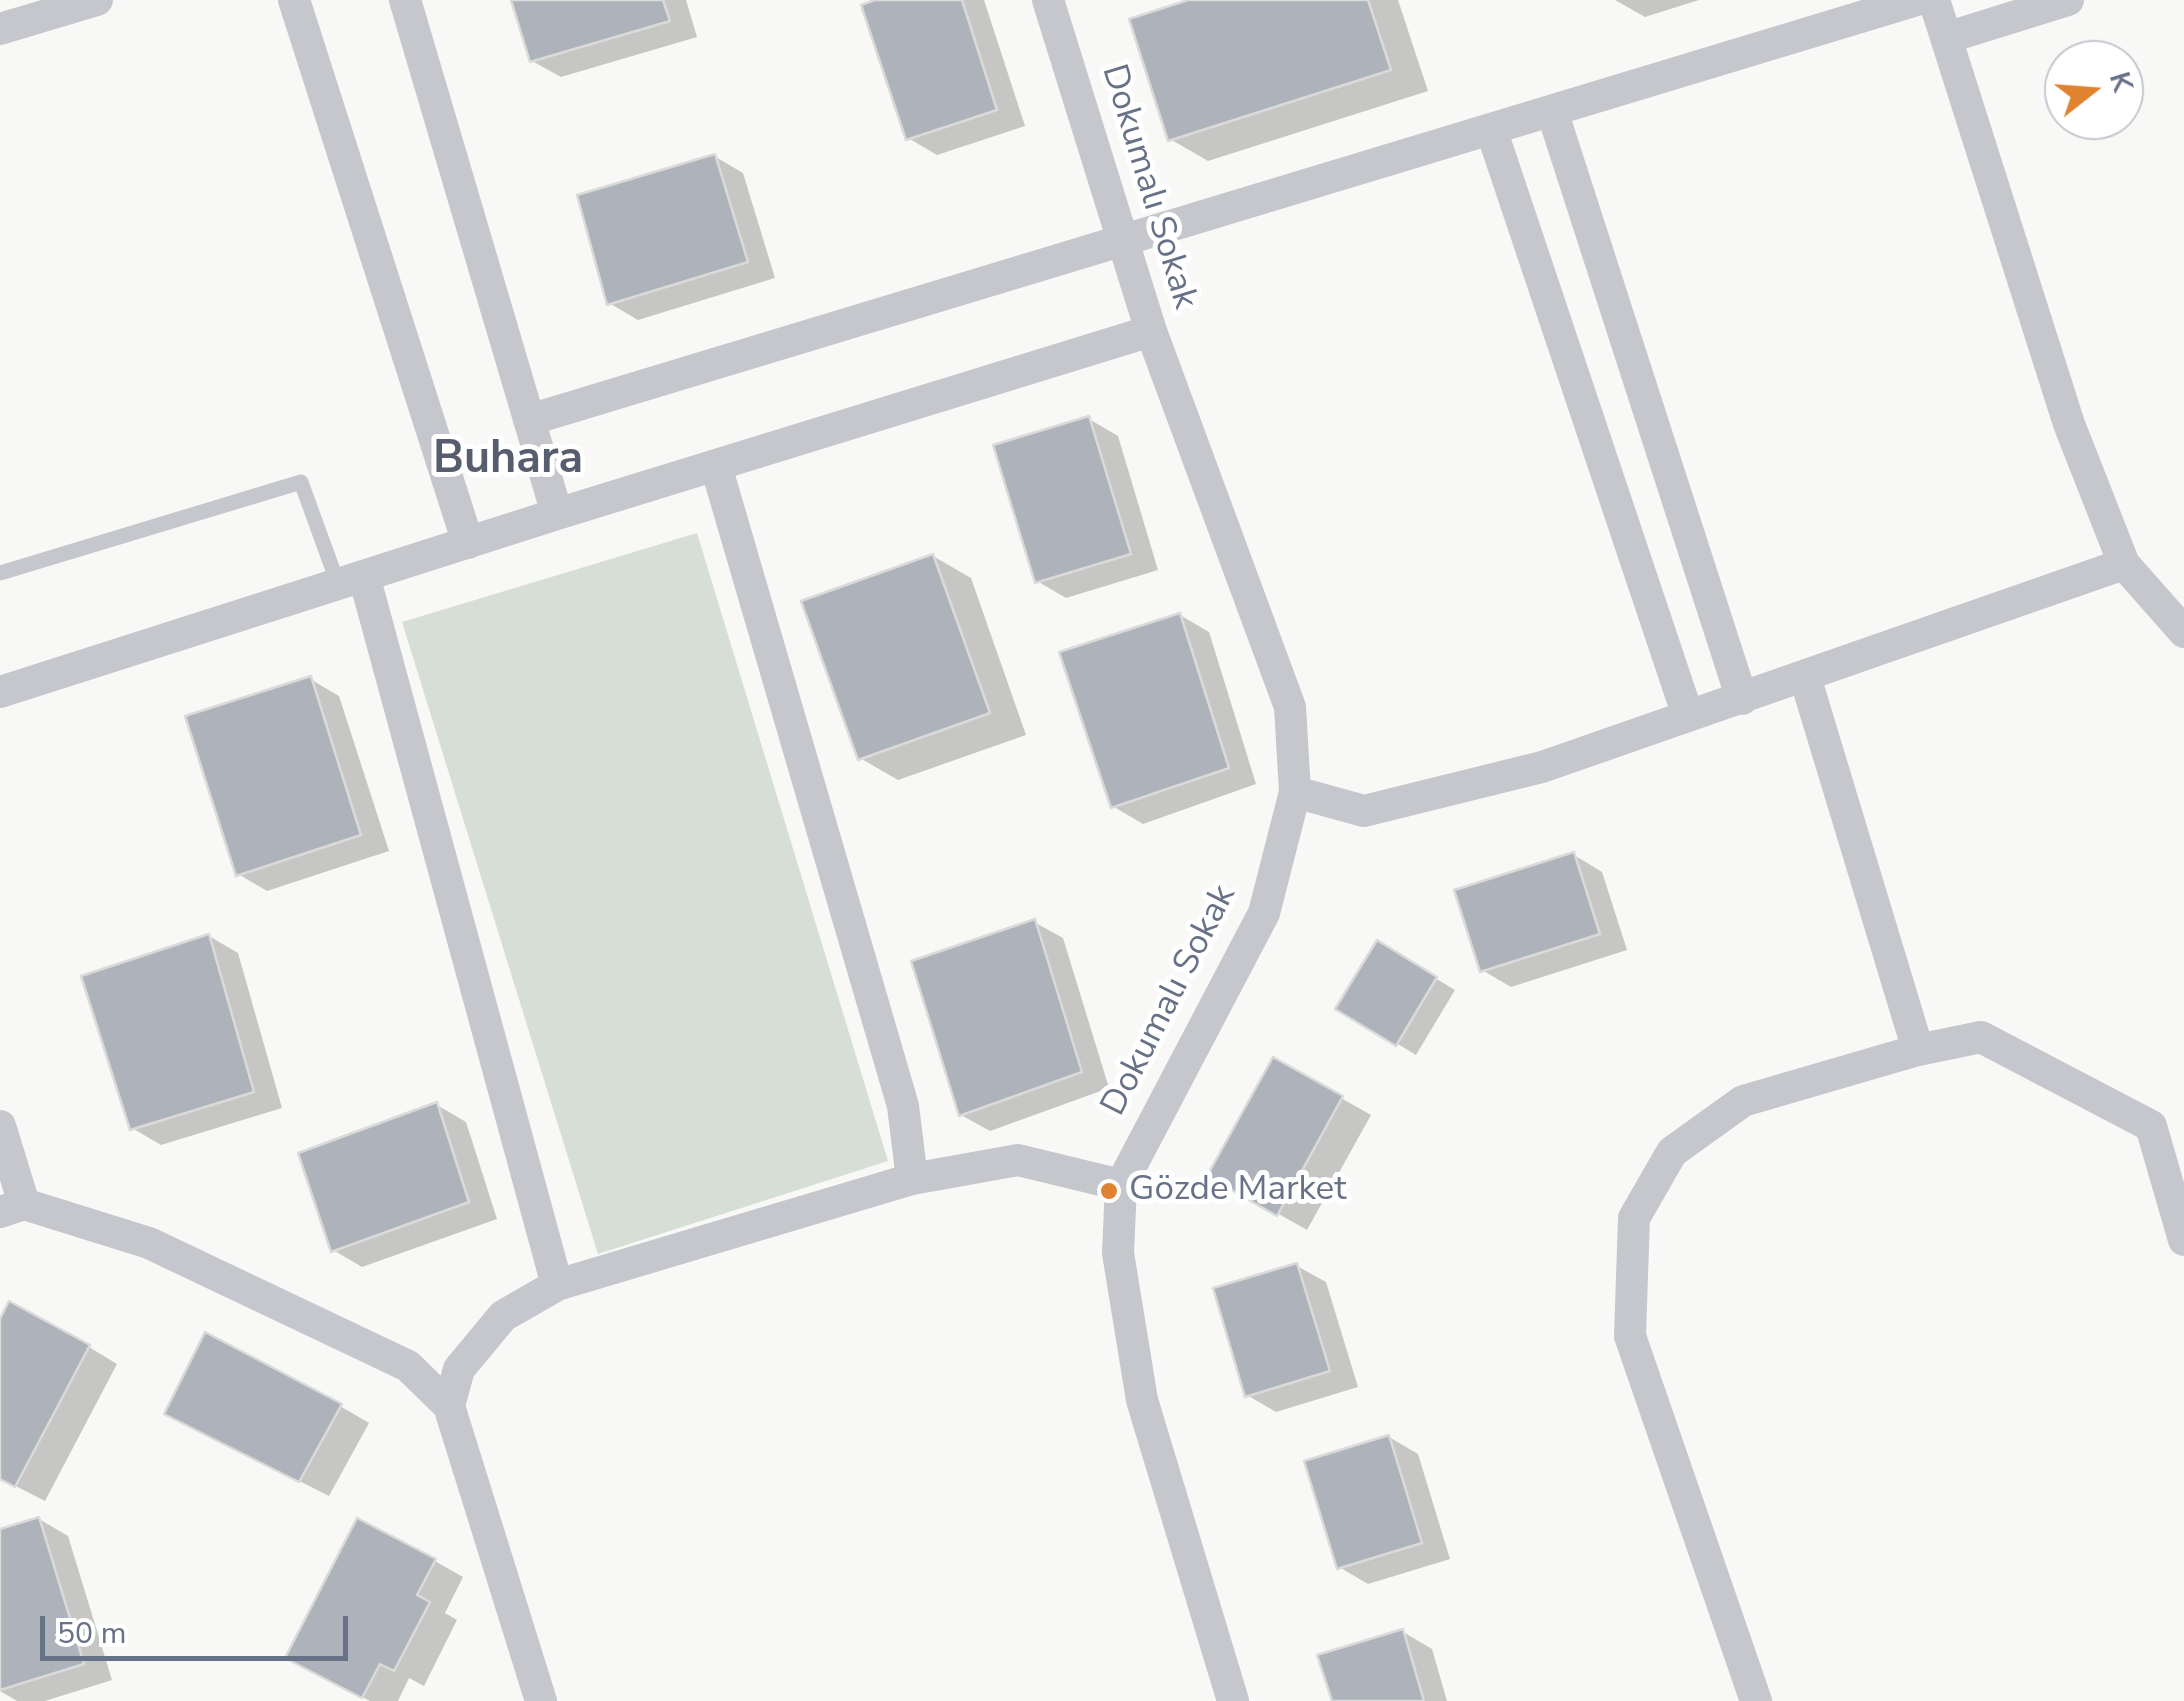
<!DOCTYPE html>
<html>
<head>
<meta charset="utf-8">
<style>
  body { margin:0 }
  #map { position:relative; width:2184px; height:1701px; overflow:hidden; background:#f8f9f6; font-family:"Nunito Sans",sans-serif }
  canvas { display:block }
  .north { position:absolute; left:2044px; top:40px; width:100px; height:100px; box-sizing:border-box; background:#fff; border:2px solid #c3c7cf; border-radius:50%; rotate:73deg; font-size:28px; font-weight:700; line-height:40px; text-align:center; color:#687287 }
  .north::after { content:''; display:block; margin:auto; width:35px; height:45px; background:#e08330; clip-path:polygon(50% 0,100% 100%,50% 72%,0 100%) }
  .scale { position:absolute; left:40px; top:1616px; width:308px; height:45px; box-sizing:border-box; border:5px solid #687287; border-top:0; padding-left:12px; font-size:30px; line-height:35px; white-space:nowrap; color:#687287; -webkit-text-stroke:8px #fff; paint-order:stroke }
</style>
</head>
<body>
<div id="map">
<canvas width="2184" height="1701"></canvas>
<div class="north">K</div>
<div class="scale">50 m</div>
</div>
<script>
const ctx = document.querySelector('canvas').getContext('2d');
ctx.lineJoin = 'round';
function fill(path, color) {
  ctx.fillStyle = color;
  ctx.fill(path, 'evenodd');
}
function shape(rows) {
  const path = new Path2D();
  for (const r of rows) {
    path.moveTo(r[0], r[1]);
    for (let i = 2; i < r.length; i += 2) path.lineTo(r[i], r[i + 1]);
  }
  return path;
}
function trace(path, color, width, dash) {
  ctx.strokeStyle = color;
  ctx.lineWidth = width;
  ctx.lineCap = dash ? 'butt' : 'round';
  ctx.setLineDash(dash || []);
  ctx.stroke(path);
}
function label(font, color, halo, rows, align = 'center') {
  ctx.font = font + ' "Nunito Sans",sans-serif';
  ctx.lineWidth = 10;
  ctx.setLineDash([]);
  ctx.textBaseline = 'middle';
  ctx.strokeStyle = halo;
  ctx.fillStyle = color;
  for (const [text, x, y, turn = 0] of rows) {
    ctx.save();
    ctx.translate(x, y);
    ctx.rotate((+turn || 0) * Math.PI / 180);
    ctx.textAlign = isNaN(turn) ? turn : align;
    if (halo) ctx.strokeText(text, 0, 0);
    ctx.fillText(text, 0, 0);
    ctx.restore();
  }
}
const green = shape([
  [697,533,888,1161,598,1254,402,622]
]);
const shadow = shape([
  [513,0,686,0,697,37,561,77,532,61],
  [883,0,984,0,1025,126,937,155,908,138],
  [1196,0,1398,0,1428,91,1208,161,1170,139],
  [1615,0,1699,0,1645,17],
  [714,156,743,173,775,278,638,320,609,303],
  [1089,419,1118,436,1158,570,1066,598,1037,581],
  [933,556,971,578,1026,735,898,780,860,758],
  [1180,615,1209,632,1256,784,1143,824,1114,807],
  [310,679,339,696,389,851,267,891,238,874],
  [1574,855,1602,872,1627,950,1511,987,1482,970],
  [1034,922,1063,938,1109,1088,990,1131,961,1115],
  [209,936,238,953,282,1108,161,1145,132,1128],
  [1378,944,1455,990,1416,1055,1339,1008],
  [1274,1060,1371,1115,1307,1230,1210,1175],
  [437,1105,466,1122,497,1219,362,1267,333,1250],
  [1297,1266,1326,1282,1358,1387,1276,1412,1247,1395],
  [0,1324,89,1347,117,1364,45,1501,0,1478],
  [340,1406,369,1423,329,1496,196,1429],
  [1389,1437,1418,1454,1450,1559,1368,1584,1339,1567],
  [39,1519,68,1536,112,1680,45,1701,17,1701,0,1691,0,1531],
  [435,1561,463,1577,445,1613,457,1620,424,1686,409,1678,398,1701,370,1701,317,1673],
  [1403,1632,1432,1649,1447,1701,1334,1701]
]);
const building = shape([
  [511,0,663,0,670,21,530,62,511,0],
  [875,0,962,0,997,110,906,140,861,5,875,0],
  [1188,0,1368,0,1391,70,1168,141,1129,19,1188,0],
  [715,154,748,262,607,305,577,195,715,154],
  [1089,416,1131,554,1035,583,993,445,1089,416],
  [933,554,990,713,858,760,801,601,933,554],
  [1180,613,1229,768,1111,808,1059,652,1180,613],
  [311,676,361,835,236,876,185,716,311,676],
  [1574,852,1600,934,1480,972,1454,890,1574,852],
  [1035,919,1082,1072,959,1116,911,961,1035,919],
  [209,934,254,1092,130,1130,81,976,209,934],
  [1377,940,1437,977,1396,1046,1335,1009,1377,940],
  [1273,1057,1343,1096,1277,1216,1207,1176,1273,1057],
  [437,1102,469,1202,331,1252,298,1153,437,1102],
  [1297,1263,1330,1371,1245,1397,1213,1288,1297,1263],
  [9,1301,90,1345,15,1487,0,1479,0,1319,9,1301],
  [205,1332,342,1404,299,1482,164,1414,205,1332],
  [1389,1435,1422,1543,1337,1569,1304,1461,1389,1435],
  [39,1517,84,1664,0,1690,0,1529,39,1517],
  [357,1518,436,1559,417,1595,430,1602,394,1671,380,1664,362,1698,285,1658,357,1518],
  [1403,1629,1424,1701,1332,1701,1317,1655,1403,1629]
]);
const service = shape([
  [0,573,301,482,338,584]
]);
const minor = shape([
  [294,0,468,543],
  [405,0,557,514],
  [1048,0,1151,331,1290,707,1295,792,1264,913,1121,1185,1118,1253,1142,1400,1233,1701],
  [1934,0,2069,424,2124,564,2184,632],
  [0,29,97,0],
  [1946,38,2068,0],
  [1552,111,1742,699],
  [1491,129,1688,716],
  [529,420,1917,0],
  [716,466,903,1106,912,1179],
  [364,576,557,1285,503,1316,459,1369,449,1406],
  [1805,677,1918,1050],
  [0,692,557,514,1151,331],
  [1295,792,1364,811,1542,767,2124,564],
  [0,1126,24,1204],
  [0,1212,24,1204,149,1243,408,1366,449,1406,541,1701],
  [557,1285,912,1179,1018,1160,1121,1185],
  [1756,1701,1630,1336,1634,1218,1672,1152,1743,1101,1918,1050,1981,1037,2151,1126,2184,1240]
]);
const markers = [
  [1109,1191,10,"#e08330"]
];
const streetNames = [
  ["Dokumalı Sokak",1148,187,73],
  ["Dokumalı Sokak",1170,1001,-63]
];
const poiNames = [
  ["Gözde Market",1129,1191]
];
const districtNames = [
  ["Buhara",508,461]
];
fill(green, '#d7ded6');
fill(shadow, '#0003');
fill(building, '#adb2bb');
trace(building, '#dadbd9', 2.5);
trace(service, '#c5c7cc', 15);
trace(minor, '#c5c7cc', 32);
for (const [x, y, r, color] of markers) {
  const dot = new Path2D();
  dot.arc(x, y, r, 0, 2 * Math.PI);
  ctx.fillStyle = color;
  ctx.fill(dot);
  trace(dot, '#fff', 4);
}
label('35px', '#687287', '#fff', streetNames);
label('35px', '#687287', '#fff', poiNames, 'left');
label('bold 45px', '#565d6c', '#fff', districtNames);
</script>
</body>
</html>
